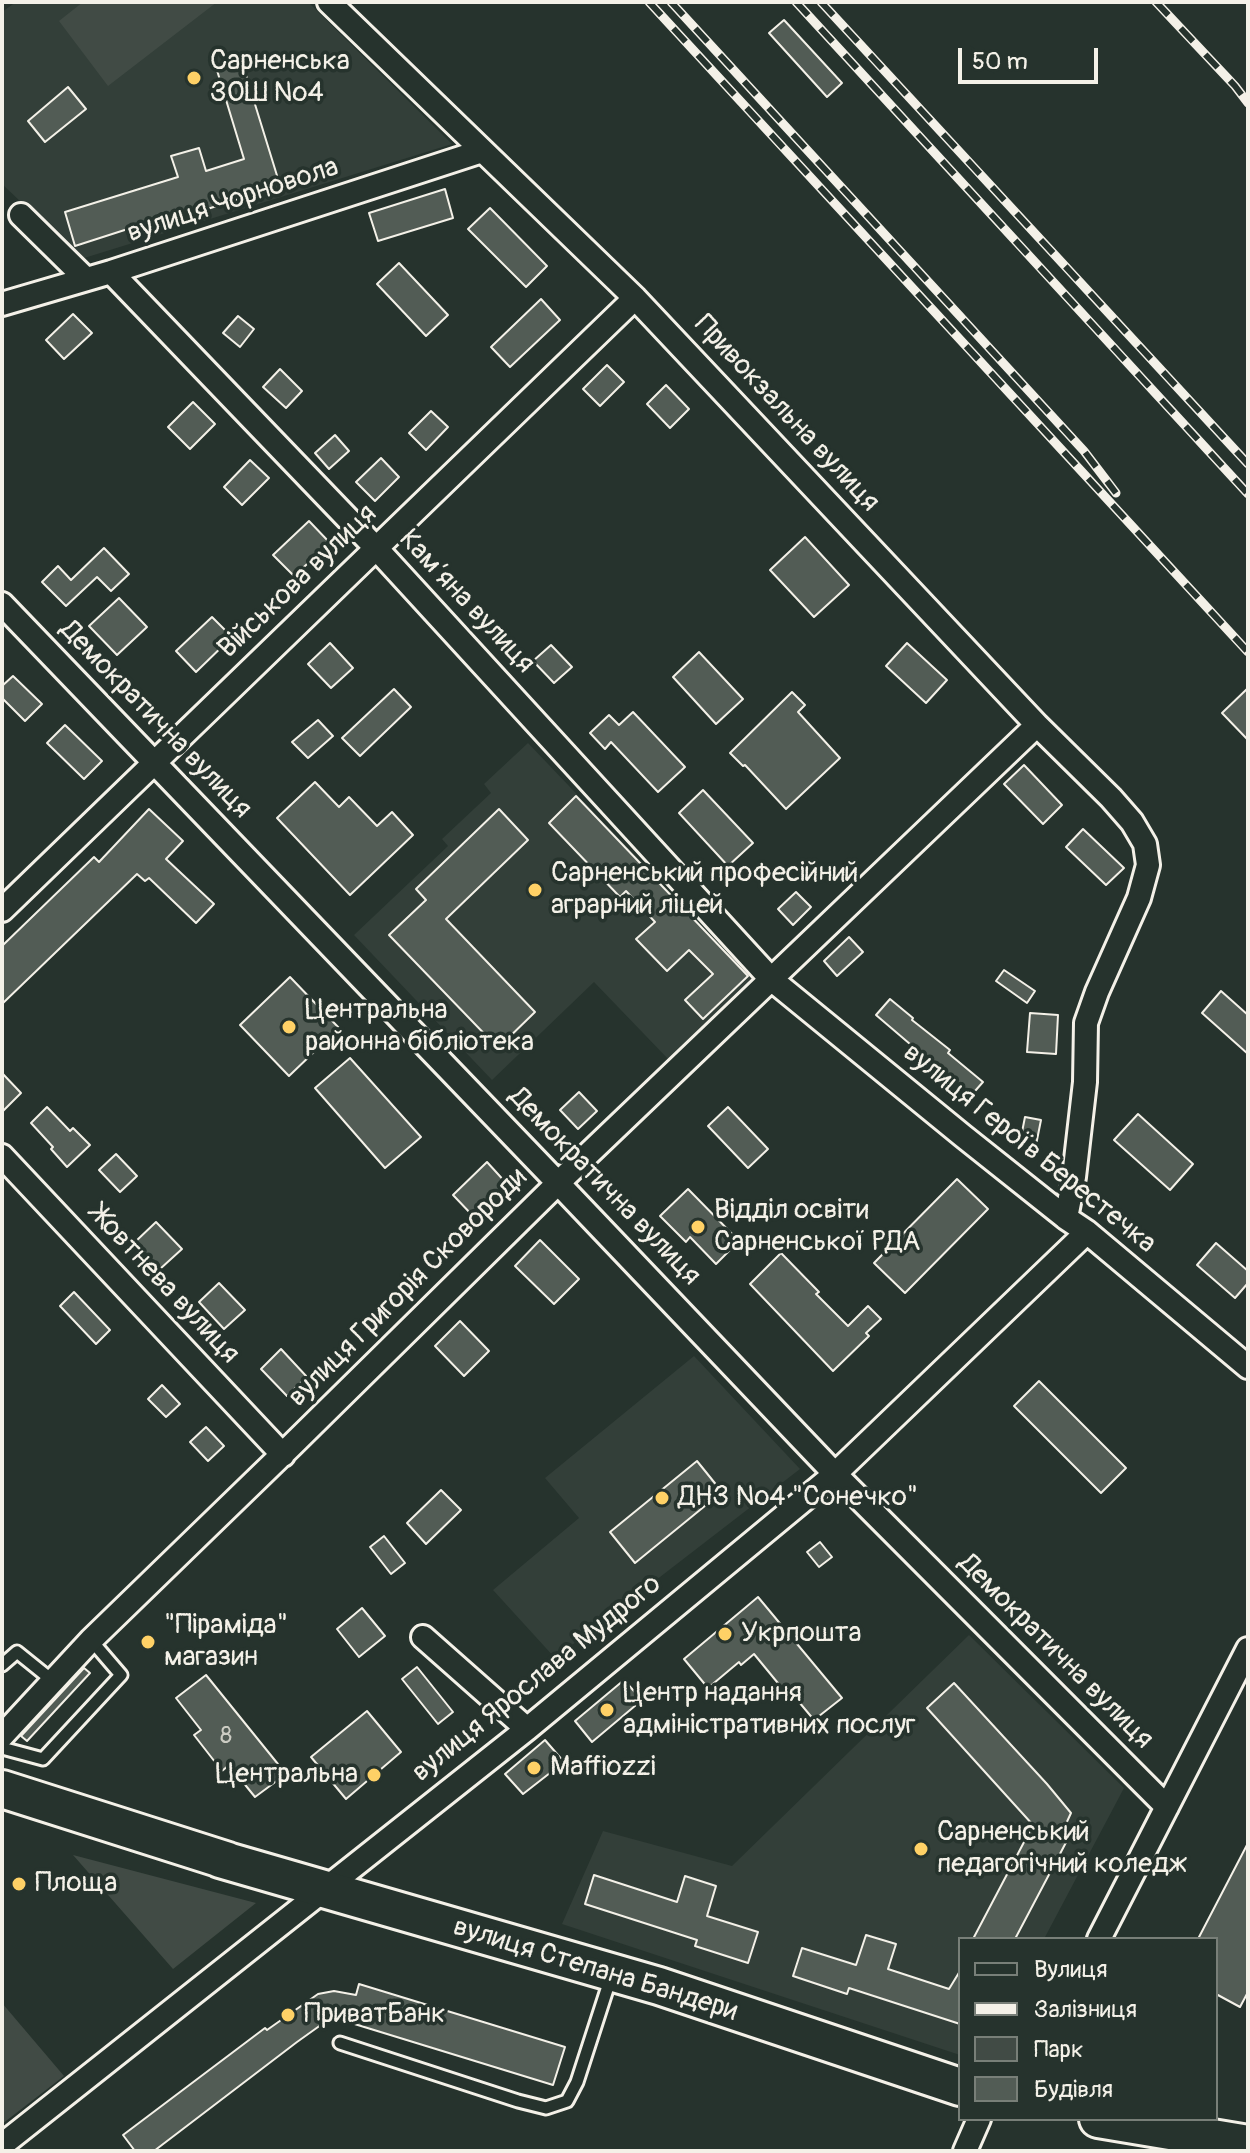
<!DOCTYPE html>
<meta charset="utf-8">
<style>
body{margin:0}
#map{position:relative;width:1250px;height:2153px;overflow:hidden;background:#26332d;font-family:Pangolin,sans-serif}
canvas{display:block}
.frame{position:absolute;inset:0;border:4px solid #f4f1e8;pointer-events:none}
.legend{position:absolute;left:958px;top:1937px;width:260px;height:184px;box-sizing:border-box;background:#26332d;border:2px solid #787f78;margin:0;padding:10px 14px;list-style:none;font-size:24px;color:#f4f1e8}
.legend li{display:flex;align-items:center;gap:16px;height:40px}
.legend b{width:40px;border:2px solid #787f78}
.scale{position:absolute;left:958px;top:48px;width:140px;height:36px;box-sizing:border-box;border:4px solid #f4f1e8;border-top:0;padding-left:10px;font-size:24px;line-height:28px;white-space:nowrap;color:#f4f1e8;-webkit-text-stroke:6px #26332d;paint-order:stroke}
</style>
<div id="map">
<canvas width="1250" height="2153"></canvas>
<div class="frame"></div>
<ul class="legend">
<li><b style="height:10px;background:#26332d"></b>Вулиця</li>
<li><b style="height:10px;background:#f4f1e8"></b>Залізниця</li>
<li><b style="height:22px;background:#414b45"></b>Парк</li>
<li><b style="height:22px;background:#525c55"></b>Будівля</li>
</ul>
<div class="scale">50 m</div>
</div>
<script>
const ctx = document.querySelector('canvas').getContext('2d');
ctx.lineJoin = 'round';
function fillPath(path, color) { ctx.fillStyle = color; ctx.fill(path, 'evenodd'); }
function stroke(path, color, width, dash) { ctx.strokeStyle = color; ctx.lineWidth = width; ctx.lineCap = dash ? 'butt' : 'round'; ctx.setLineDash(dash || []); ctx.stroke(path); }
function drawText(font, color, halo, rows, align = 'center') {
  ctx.font = font + ' Pangolin,sans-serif'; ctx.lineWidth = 7; ctx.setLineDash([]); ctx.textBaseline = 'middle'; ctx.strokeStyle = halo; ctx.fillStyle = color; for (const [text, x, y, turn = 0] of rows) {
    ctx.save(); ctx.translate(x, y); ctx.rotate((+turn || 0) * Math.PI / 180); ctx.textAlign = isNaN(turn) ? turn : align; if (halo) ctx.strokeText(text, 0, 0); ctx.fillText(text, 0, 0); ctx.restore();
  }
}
fillPath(new Path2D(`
 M16 2H308L452 144 81 259 2 184V12Z
 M528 743 754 980 670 1061 594 982 492 1080 354 935 448 846 442 839 491 793 484 784Z
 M694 1356 800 1469 555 1658 493 1590 579 1518 545 1478Z
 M969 1635 1124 1788 1044 1939H960V2055L562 1924 603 1831 732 1866Z`), '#333f39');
fillPath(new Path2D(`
 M83 2H217L108 86 59 21Z
 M73 1855 256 1903 173 1969Z
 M2 2003 64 2076 2 2124Z`), '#414b45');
const building = new Path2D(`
 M784 20 842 83 827 97 769 33Z
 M241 59 279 182 272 184 273 188 198 212 196 207 75 246 65 212 178 177 171 156 199 148 206 171 244 159 216 67Z
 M68 87 86 109 45 142 28 121Z
 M445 189 453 218 378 241 369 213Z
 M490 208 547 266 526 287 468 229Z
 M399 263 448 315 426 336 377 284Z
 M541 299 560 320 510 367 491 347Z
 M73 314 92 333 64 359 46 340Z
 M238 316 254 329 240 347 223 333Z
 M607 365 624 382 600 406 583 389Z
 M280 369 302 391 286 408 263 387Z
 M666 385 689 409 670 428 647 404Z
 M193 402 215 424 190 449 168 427Z
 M431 411 448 427 426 450 409 433Z
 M335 435 349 451 329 469 315 453Z
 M381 458 399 477 375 501 356 482Z
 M250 460 269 478 242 505 224 487Z
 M309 521 330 543 294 576 273 555Z
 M805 537 849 585 814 617 770 570Z
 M104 548 129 574 111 591 97 577 66 606 42 582 58 566 71 580Z
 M119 598 147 627 117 655 89 626Z
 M212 617 232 637 196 672 176 651Z
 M330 643 353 668 331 688 308 664Z
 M907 643 947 680 926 703 886 666Z
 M551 645 572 667 554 683 533 661Z
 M699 652 743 699 716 724 673 677Z
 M13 676 42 704 25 721 2 698V686Z
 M1248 688V740L1222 713Z
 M394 689 411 707 360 756 342 738Z
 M792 692 805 705 798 712 840 758 786 809 745 765 743 766 730 753Z
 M633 712 685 767 658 792 611 742 605 749 590 733 609 715 619 725Z
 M318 720 333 736 308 758 292 742Z
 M65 725 102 761 84 779 47 743Z
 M1024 765 1062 805 1043 824 1004 784Z
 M315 782 339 807 349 797 377 826 392 812 413 835 350 895 277 818Z
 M703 790 753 843 728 866 679 813Z
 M576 796 748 976 703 1019 685 1000 713 974 689 950 667 971 636 939 655 922 626 891 620 897 549 823Z
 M149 809 183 841 166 859 214 904 196 923 149 878 145 881 137 874 2 1004V946L94 857 99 862Z
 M499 809 528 840 446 919 535 1012 498 1048 389 935 426 900 416 889Z
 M1083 829 1124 868 1106 885 1066 847Z
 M796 892 811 907 793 925 778 909Z
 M849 937 863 952 837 976 824 961Z
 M1004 970 1035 991 1027 1003 996 981Z
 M290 977 339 1028 289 1076 240 1025Z
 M1221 991 1248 1015V1054L1202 1013Z
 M890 999 913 1018 912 1020 950 1050 948 1053 983 1082 968 1099 949 1082 951 1080 916 1052 917 1050 876 1015Z
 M1030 1013 1058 1015 1056 1054 1027 1052Z
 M350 1058 421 1137 385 1168 315 1088Z
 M2 1073 21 1093 2 1112Z
 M579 1092 597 1111 578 1129 560 1110Z
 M47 1107 70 1131 73 1128 90 1145 67 1167 51 1149 53 1147 31 1123Z
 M728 1107 768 1149 748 1168 708 1126Z
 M1138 1114 1193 1164 1170 1190 1114 1140Z
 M1025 1117 1041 1120 1036 1145 1020 1142Z
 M116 1154 137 1176 120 1192 99 1170Z
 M487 1162 507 1184 473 1216 453 1195Z
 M957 1179 988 1209 905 1293 874 1263Z
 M688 1189 739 1241 716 1264 690 1237 686 1242 660 1216Z
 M156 1222 182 1249 160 1269 135 1242Z
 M540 1240 579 1279 554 1304 515 1266Z
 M1216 1243 1248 1271V1283L1235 1298 1197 1265Z
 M781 1253 819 1292 816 1294 848 1326 868 1306 881 1319 866 1333 869 1336 833 1371 750 1284Z
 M219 1283 245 1310 224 1329 199 1302Z
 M74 1292 110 1330 96 1344 60 1306Z
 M460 1321 489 1351 464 1376 435 1346Z
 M281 1349 307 1377 287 1396 261 1369Z
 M1039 1381 1126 1468 1101 1493 1014 1406Z
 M162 1385 180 1404 166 1417 148 1399Z
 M206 1427 224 1446 208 1461 190 1442Z
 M697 1461 722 1492 635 1563 610 1532Z
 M441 1490 461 1510 426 1544 407 1523Z
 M384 1536 405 1563 391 1574 370 1547Z
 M820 1542 832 1557 819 1567 807 1552Z
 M758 1597 842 1698 814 1720 794 1696 791 1699 754 1654 741 1665 739 1662 708 1688 684 1659Z
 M362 1608 385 1636 359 1657 337 1629Z
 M417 1667 453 1712 438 1724 402 1679Z
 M84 1668 90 1673 27 1741 21 1736Z
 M206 1675 286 1774 255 1797 229 1765 222 1771 194 1735 201 1730 176 1698Z
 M624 1680 642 1700 592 1742 575 1721Z
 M954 1683 1047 1784 1071 1813 1065 1826 1071 1833 1015 1939H973L1033 1825 927 1708Z
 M367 1711 401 1752 346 1799 311 1757Z
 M545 1740 564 1762 523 1794 505 1774Z
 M1248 1843V1992L1240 2007 1216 1994V1939H1198Z
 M594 1875 677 1902 685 1876 716 1886 707 1916 758 1932 748 1963 695 1946 697 1940 585 1904Z
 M866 1935 896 1944 888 1969 949 1989 960 1971V2024L849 1988 847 1994 793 1976 802 1948 856 1965Z
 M359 1984 565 2047 553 2085 348 2022 332 2020 325 2022 297 2042 154 2151H135L123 2135 265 2028 267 2030 318 1994 334 1991 356 1995Z`);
fillPath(building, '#525c55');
stroke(building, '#f4f1e8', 2);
const lane = new Path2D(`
 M2 1665 17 1652 53 1681
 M2 1748 43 1759 121 1675 91 1640
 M340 2043 518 2101 546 2108 567 2101 577 2082 611 1977`);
const street = new Path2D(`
 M329 2 635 298 1037 725 1111 798 1132 822 1145 844 1148 865 1139 898 1097 992 1086 1023 1085 1082 1074 1177 1066 1218
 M21 215 86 279
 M111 272 376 548 771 979 963 1136 1066 1218 1087 1232 1248 1367
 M2 304 111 272 482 151
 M2 604 558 1183 835 1474 1167 1807
 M2 910 635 298
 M2 1156 283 1455
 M423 1637 527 1729
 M2 1736 91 1640 291 1446 558 1183 1037 725
 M1099 1939 1248 1649
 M2 2145 527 1729 835 1474 1087 1232
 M965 2151 979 2119`);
const primary = new Path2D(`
 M2 1789 228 1861
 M220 1859 659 1986 960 2087
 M1098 2119 1248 2144`);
stroke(lane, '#f4f1e8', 17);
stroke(street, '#f4f1e8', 28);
stroke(primary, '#f4f1e8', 42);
stroke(lane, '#26332d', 11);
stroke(street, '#26332d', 22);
stroke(primary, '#26332d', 36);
const rail = new Path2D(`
 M649 2 1248 652
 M671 2 1084 451 1116 493
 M796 2 1248 494
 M821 2 1248 464
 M1156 2 1235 86 1248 103`);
stroke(rail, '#f4f1e8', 9);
stroke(rail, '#26332d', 6, [18]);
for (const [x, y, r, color] of [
 [194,78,8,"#ffd166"],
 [535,890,8,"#ffd166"],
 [289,1027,8,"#ffd166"],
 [698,1227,8,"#ffd166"],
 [662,1498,8,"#ffd166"],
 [725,1634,8,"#ffd166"],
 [148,1642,8,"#ffd166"],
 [607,1710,8,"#ffd166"],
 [534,1768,8,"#ffd166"],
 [374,1775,8,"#ffd166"],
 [921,1849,8,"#ffd166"],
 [19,1884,8,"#ffd166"],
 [288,2015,8,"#ffd166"]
]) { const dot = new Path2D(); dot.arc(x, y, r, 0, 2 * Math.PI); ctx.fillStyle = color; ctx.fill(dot); stroke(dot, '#26332d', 3); }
drawText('24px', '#ccccc3', null, [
 ["8",226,1737]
]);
drawText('28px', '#f4f1e8', '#26332d', [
 ["Сарненська",210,62],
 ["ЗОШ №4",210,94],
 ["Сарненський професійний",551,874],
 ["аграрний ліцей",551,906],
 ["Центральна",305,1011],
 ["районна бібліотека",305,1043],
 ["Відділ освіти",714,1211],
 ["Сарненської РДА",714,1243],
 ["ДНЗ №4 \"Сонечко\"",678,1498],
 ["\"Піраміда\"",164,1626],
 ["магазин",164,1658],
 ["Укрпошта",741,1634],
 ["Центр надання",623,1694],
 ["адміністративних послуг",623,1726],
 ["Maffiozzi",550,1768],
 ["Центральна",358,1775,"right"],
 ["Сарненський",937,1833],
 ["педагогічний коледж",937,1865],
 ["Площа",35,1884],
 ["ПриватБанк",304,2015]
], 'left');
drawText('28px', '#f4f1e8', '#26332d', [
 ["вулиця Чорновола",233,201,-18],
 ["Привокзальна вулиця",786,414,47],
 ["Військова вулиця",298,582,-44],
 ["Камʼяна вулиця",466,602,47],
 ["Демократична вулиця",155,720,46],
 ["вулиця Героїв Берестечка",1029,1149,39],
 ["Демократична вулиця",604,1187,46],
 ["Жовтнева вулиця",164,1285,47],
 ["вулиця Григорія Сковороди",408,1288,-45],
 ["Демократична вулиця",1055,1652,45],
 ["вулиця Ярослава Мудрого",537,1679,-39],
 ["вулиця Степана Бандери",595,1970,17]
]);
</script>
